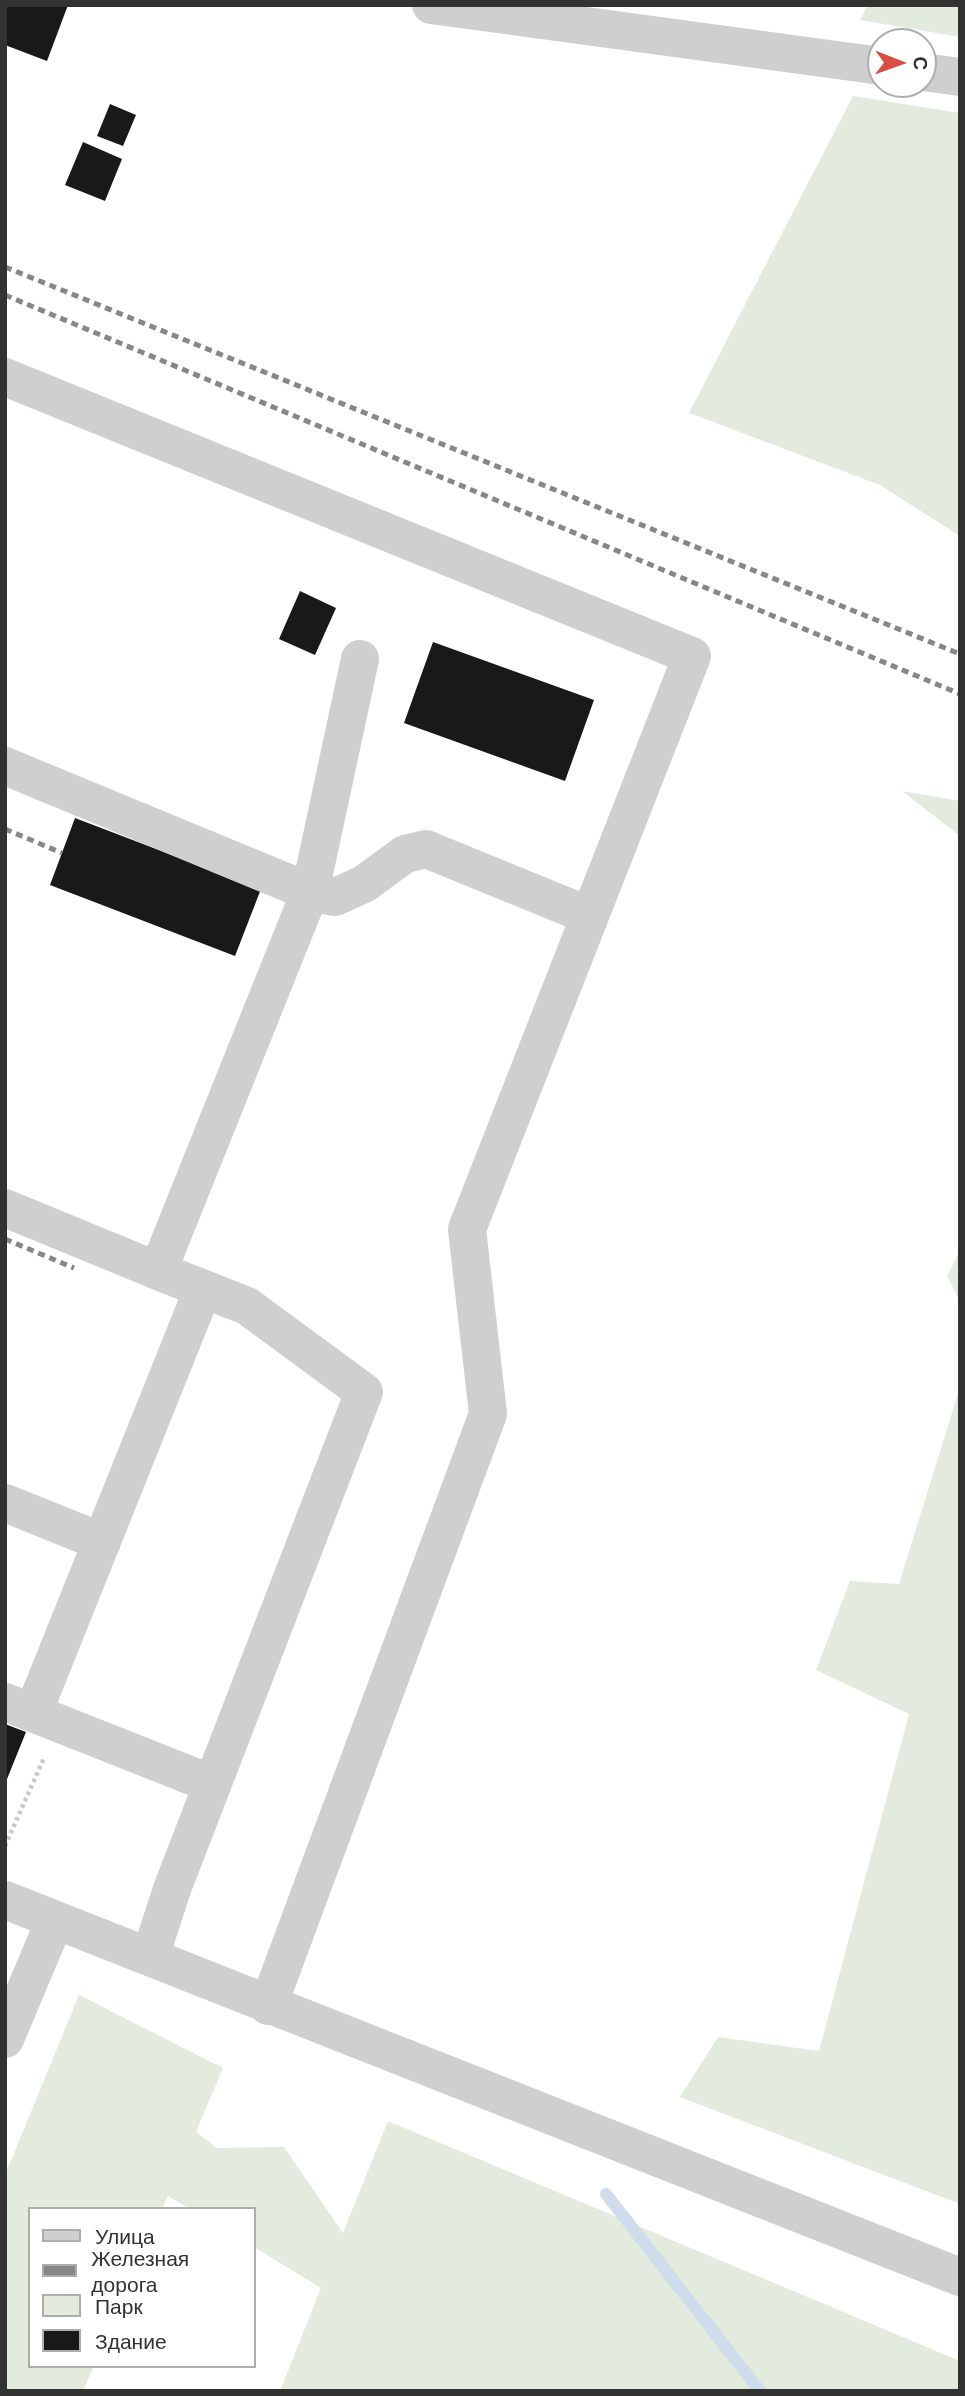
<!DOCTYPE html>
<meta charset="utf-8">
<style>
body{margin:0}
#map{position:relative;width:965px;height:2396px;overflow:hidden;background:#fff;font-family:Barlow,sans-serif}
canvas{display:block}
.frame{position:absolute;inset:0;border:7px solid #323232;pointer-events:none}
.legend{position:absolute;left:28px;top:2207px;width:228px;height:161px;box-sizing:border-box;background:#fff;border:2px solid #adadad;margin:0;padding:9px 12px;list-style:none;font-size:21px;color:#323232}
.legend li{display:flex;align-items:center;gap:14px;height:35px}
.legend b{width:35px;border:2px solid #adadad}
.north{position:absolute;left:867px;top:28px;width:70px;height:70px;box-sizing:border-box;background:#fff;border:2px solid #adadad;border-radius:50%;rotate:91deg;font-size:19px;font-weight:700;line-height:28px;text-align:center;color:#323232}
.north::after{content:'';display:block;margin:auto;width:24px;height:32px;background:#d94f43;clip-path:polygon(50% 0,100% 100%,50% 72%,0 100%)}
</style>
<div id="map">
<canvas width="965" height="2396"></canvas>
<div class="frame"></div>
<ul class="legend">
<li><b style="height:9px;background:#cfcfcf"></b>Улица</li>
<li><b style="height:9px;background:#878787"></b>Железная дорога</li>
<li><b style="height:19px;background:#e3eade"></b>Парк</li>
<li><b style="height:19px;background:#191919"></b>Здание</li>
</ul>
<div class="north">С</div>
</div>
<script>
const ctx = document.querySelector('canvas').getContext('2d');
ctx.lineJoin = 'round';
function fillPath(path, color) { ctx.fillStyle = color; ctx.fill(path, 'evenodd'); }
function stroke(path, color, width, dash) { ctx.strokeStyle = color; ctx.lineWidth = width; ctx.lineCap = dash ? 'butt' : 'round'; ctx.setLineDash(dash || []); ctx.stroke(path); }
fillPath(new Path2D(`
 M868 5H960V37L860 20Z
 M853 96 960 113V536L880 485 689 413Z
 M902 791 960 801V836Z
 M960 1251V1301L947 1276Z
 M960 1387V2204L680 2097 718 2037 819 2051 909 1714 816 1670 850 1581 899 1584Z
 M79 1995 223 2068 196 2132 217 2148 284 2147 343 2233 388 2121 960 2361V2391H280L321 2288 254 2247V2209H190L168 2196 162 2209H30V2366H94L83 2391H5V2175Z`), '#e3eade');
stroke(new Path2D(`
 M606 2194 760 2391`), '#cfdceb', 12);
fillPath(new Path2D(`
 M5 5H68L47 61 5 45Z
 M110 104 136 115 123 146 97 136Z
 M83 142 122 159 105 201 65 185Z
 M300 591 336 608 315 655 279 639Z
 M433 642 594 700 565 781 404 723Z
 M75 818 261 889 235 956 50 885Z
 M5 1724 26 1732 5 1784Z`), '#191919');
stroke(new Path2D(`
 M5 1846 44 1758`), '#c9c9c9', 4.5, [3.5, 3.5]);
stroke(new Path2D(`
 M431 5 881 66
 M923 72 960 77
 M5 377 692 656 467 1229 488 1414 268 2006
 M5 766 310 892 335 897 364 884 405 854 426 849 590 916
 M5 1208 158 1271
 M5 1503 102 1542
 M5 1702 212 1784
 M33 1713 203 1289
 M5 1900 960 2277
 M150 1957 172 1889 364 1392 247 1306 158 1271 310 892 360 659
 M5 2039 55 1920`), '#cfcfcf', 38);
stroke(new Path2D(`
 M5 267 960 654
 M5 295 960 694
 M5 829 62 853
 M5 1239 74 1268`), '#878787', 5, [7, 5]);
</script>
